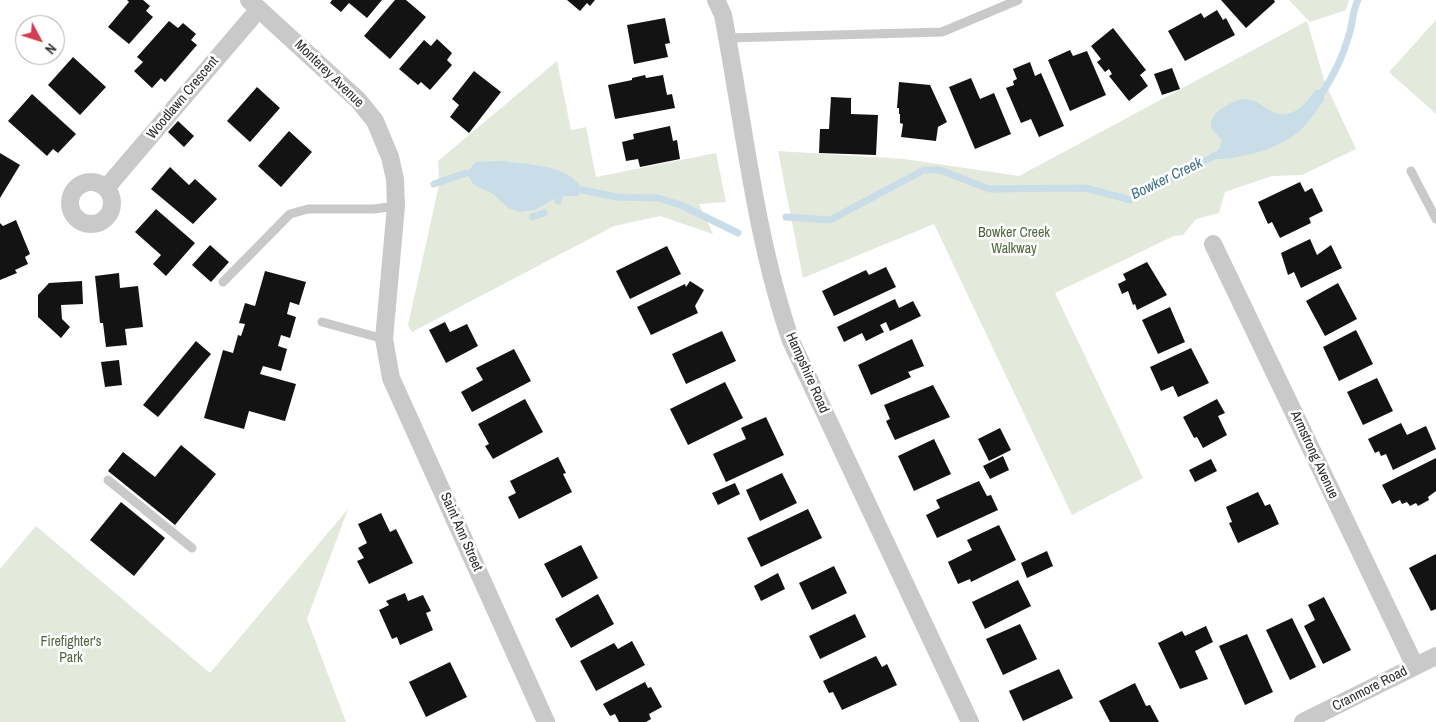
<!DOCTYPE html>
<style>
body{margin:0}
#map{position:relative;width:1436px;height:722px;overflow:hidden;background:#fff;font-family:"Archivo Narrow",sans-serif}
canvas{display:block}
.north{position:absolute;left:15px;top:15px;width:50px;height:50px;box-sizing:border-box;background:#fff;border:1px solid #ababab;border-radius:50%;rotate:130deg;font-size:14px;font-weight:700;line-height:20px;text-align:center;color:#2c2c2c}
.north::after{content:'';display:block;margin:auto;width:18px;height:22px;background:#d63c51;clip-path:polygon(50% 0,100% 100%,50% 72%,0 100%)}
</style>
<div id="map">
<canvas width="1436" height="722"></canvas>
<div class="north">N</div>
</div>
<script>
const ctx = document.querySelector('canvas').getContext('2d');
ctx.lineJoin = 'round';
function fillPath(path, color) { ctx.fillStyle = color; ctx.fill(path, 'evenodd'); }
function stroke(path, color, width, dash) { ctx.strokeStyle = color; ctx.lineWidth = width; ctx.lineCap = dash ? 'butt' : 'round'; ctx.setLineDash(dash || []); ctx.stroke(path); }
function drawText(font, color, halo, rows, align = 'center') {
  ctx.font = font + ' "Archivo Narrow",sans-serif'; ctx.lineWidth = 5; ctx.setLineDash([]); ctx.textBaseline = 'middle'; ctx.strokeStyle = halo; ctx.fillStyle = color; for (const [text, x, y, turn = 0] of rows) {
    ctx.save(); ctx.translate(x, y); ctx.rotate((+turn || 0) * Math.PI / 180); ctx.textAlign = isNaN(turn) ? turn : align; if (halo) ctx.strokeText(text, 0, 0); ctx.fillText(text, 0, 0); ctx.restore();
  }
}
fillPath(new Path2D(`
 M1289 0H1349L1346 10 1310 22Z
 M1436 20V114L1389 72Z
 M1307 21 1325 83 1356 149 1302 175 1272 176 1225 192 1219 213 1196 219 1183 235 1174 236 1055 293 1143 478 1072 515 934 224 803 278 778 151 904 159 1019 176Z
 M557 61 571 130 586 127 596 177 716 153 726 202 699 204 713 234 660 216 614 226 412 332 408 325 439 185 438 161Z
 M348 509 307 619 346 722H0V569L36 526 210 673Z`), '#e3e9db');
fillPath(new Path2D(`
 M1316 90H1324V100C1316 111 1308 124 1297 133 1274 151 1237 160 1209 159L1219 149 1222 141C1220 137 1215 133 1212 129 1205 115 1233 99 1245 99 1260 99 1271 117 1287 114 1300 112 1308 99 1316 90Z
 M503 161C527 165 571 164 582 190L578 196H559L535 210 520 212 508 208 493 194 474 185 466 173 476 162Z`), '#c8dde8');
stroke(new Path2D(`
 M1320 96C1333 77 1343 57 1349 35 1353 23 1352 12 1358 0
 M434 184 466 173
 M582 190 617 197 658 198 681 205 738 233
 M558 201 559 196
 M532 217 544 213
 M786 217 830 220 924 170H940L989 189 1085 188 1131 200 1216 155`), '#c8dde8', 7);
fillPath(new Path2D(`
 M127 0H143L150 6 146 11 153 17 129 44 108 27 129 2Z
 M332 0H382L367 18 349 3 341 12 330 3Z
 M395 0H406L426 17 390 59 364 36Z
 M567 0H595L590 6 587 3 580 11Z
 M1221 0H1274L1275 2 1246 28Z
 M1217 10 1223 20 1226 18 1235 35 1185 61 1168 31 1201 13 1204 18Z
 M665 18 670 43 665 44 668 57 634 64 627 25Z
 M169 21 178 28 183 23 196 34 191 40 197 45 165 82 161 78 152 88 134 71 143 62 137 57Z
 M1113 28 1146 70 1140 75 1148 86 1129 101 1109 76 1112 74 1109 69 1105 72 1097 62 1101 59 1091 46Z
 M437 39 452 53 447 60 452 65 430 90 421 82 418 85 399 69 424 40 431 46Z
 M1070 50 1073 56 1087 51 1106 95 1070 111 1048 60Z
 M73 57 106 87 80 115 48 85Z
 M1030 62 1035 76 1041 73 1064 126 1039 137 1031 119 1021 123 1006 88 1014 85 1013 81 1017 79 1013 69Z
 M1172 68 1180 89 1162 95 1154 74Z
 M474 71 501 92 469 133 450 117 459 105 452 99Z
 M645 75 646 78 663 75 667 95 672 94 675 108 615 119 608 85 632 80V78Z
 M971 78 980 99 994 93 1011 134 975 149 949 87Z
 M899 82 930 85 947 122 938 127 936 141 901 137 903 124 900 123V114H899V108H897Z
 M257 87 280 108 250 142 227 121Z
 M32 94 76 134 58 153 53 149 47 156 8 121Z
 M831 97 851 98V114L878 115 876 155 819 153 820 129H829Z
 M178 121 194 136 184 147 168 132Z
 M670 126 673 141 677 140 680 159 640 167 638 159 626 161 622 142 634 139 633 134Z
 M289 131 312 152 281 187 258 166Z
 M0 153 20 165 0 198Z
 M170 167 189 185 195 179 217 199 193 224 151 189Z
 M1300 182 1305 192 1312 188 1323 211 1309 218 1311 223 1280 238 1272 222 1268 224 1258 202Z
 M156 209 195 243 166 276 153 264 161 255 135 232Z
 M16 220 30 254 25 257 28 264 15 270 17 273 0 280V223L3 226Z
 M1310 239 1317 255 1331 245 1342 268 1301 288 1294 272 1288 275 1281 253Z
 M210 245 229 262 211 282 192 265Z
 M667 246 681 274 630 299 616 271Z
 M1147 262 1167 295 1137 310 1135 304 1133 305 1128 291 1122 294 1118 284 1126 280 1123 274Z
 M886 267 896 287 834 316 822 291 866 270 869 275Z
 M265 271 306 282 299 305 290 302 287 314 296 317 290 338 281 335 278 346 287 349 281 371 263 366 260 374 296 384 285 421 249 411 244 429 204 418 223 350 233 353 238 335 241 336 245 324 239 323 245 303 255 306Z
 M119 273 120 288 138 286 143 327 125 329 127 345 106 347 103 323H100L95 276Z
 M82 281 83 304 61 305 62 319 70 327 61 338 38 317V295L49 283Z
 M690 281 704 290 695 306 698 313 651 335 637 307 685 284 686 287Z
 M1338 283 1357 319 1325 336 1306 301Z
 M895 299 899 308 913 301 921 316 890 331 886 322 880 325 884 332 866 341 862 333 844 342 837 327Z
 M1170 307 1185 342 1158 354 1142 320Z
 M445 322 450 332 467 324 478 346 446 363 429 330Z
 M1356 330 1373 364 1339 381 1323 347Z
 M722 331 736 361 686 384 672 354Z
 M912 339 924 366 908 372 911 377 871 395 858 365Z
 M196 341 211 354 158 417 143 405Z
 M1191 348 1209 383 1178 397 1173 386 1161 391 1150 367Z
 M514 349 531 381 472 412 461 392 483 380 476 368Z
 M119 360 122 385 105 387 101 362Z
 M1377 378 1393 411 1363 425 1347 392Z
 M725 382 743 418 688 445 670 409Z
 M933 385 950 417 895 440 886 421 890 419 884 405Z
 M525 399 543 432 493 459 485 446 489 444 478 424Z
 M1217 399 1225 413 1218 416 1227 435 1203 448 1197 437 1194 438 1183 417Z
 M766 417 784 455 726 482 713 454 746 439 741 428Z
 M1401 423 1407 435 1426 426 1436 449 1393 470 1386 454 1381 456 1379 451 1375 453 1368 439Z
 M1000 428 1011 450 989 461 978 439Z
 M934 439 951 474 914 491 898 456Z
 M181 445 216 474 175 525 108 471 123 452 155 477Z
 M1003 456 1009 470 990 479 983 466Z
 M558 457 566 473 563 474 572 492 519 519 508 497 516 493 510 481Z
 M1436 458V491L1428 497 1429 500 1418 506 1416 503 1410 506 1407 502 1402 504 1400 500 1392 504 1382 485Z
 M1211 459 1217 471 1195 482 1189 470Z
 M782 473 797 503 760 521 746 490Z
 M979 481 987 496 991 495 998 510 937 538 926 515 940 508 936 500Z
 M735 483 740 494 718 505 712 493Z
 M1258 492 1265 506 1270 504 1279 524 1238 543 1229 523 1232 522 1226 507Z
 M121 502 165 538 134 576 90 540Z
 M808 509 822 538 761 567 747 538Z
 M381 513 390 532 396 529 413 563 369 584 357 561 364 558 358 548 367 543 358 524Z
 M999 525 1016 560 971 582 970 579 958 584 948 562 972 550 967 540Z
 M581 545 598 578 562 598 544 564Z
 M1047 551 1053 566 1027 578 1021 563Z
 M1436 554V609L1431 611 1409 568Z
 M834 566 847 593 812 610 799 583Z
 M778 573 785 589 761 601 754 586Z
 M1018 580 1031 606 985 629 972 602Z
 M405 593 408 601 423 595 431 611 426 613 433 630 400 645 397 637 392 639 379 610 389 605 386 601Z
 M598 594 614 624 571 648 555 619Z
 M1324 597 1351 650 1323 664 1304 626 1315 620 1308 605Z
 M855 614 866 637 820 659 809 636Z
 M1292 618 1316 667 1290 680 1266 630Z
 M1020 624 1037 659 1003 675 986 639Z
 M1206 626 1213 642 1195 651 1208 679 1180 689 1158 643 1182 631 1185 636Z
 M1247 634 1273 692 1245 705 1219 646Z
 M632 641 645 665 596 691 580 661 614 643 618 649Z
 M876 656 882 667 887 664 897 685 842 710 833 692 829 693 823 681Z
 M450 662 467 697 426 717 409 682Z
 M1059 669 1073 698 1023 721 1009 691Z
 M645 682 648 688 651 687 662 707 649 714 651 719 646 722H619L615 714 610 716 603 704Z
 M1135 683 1146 706 1150 705 1159 722H1110L1099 701Z`), '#131313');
stroke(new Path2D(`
 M728 38 942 32 1018 0
 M1411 171 1436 219
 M223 282 290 214 308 209H374L396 206
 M322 322 384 339
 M108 480 192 548`), '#c9c9c9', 9);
stroke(new Path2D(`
 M249 0 358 100 375 121 390 157 395 179 396 206 384 339 391 378 546 722
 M716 0 723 15C744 124 755 237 791 341L970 722
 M70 203a21 21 0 1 1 42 0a21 21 0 1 1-42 0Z
 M107 187 259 9
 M1213 244 1415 666
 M1303 722 1436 656`), '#c9c9c9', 18);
drawText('14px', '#2c2c2c', '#fff', [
 ["Monterey Avenue",329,74,44],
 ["Woodlawn Crescent",183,98,-50],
 ["Hampshire Road",807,373,66],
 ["Armstrong Avenue",1314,455,65],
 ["Saint Ann Street",461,532,66],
 ["Cranmore Road",1370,689,-27]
]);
drawText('14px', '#52643e', '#fff', [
 ["Bowker Creek",1014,233],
 ["Walkway",1014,249],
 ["Firefighter's",71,642],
 ["Park",71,658]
]);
drawText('italic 15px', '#427187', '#fff', [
 ["Bowker Creek",1167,179,-26]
]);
</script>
